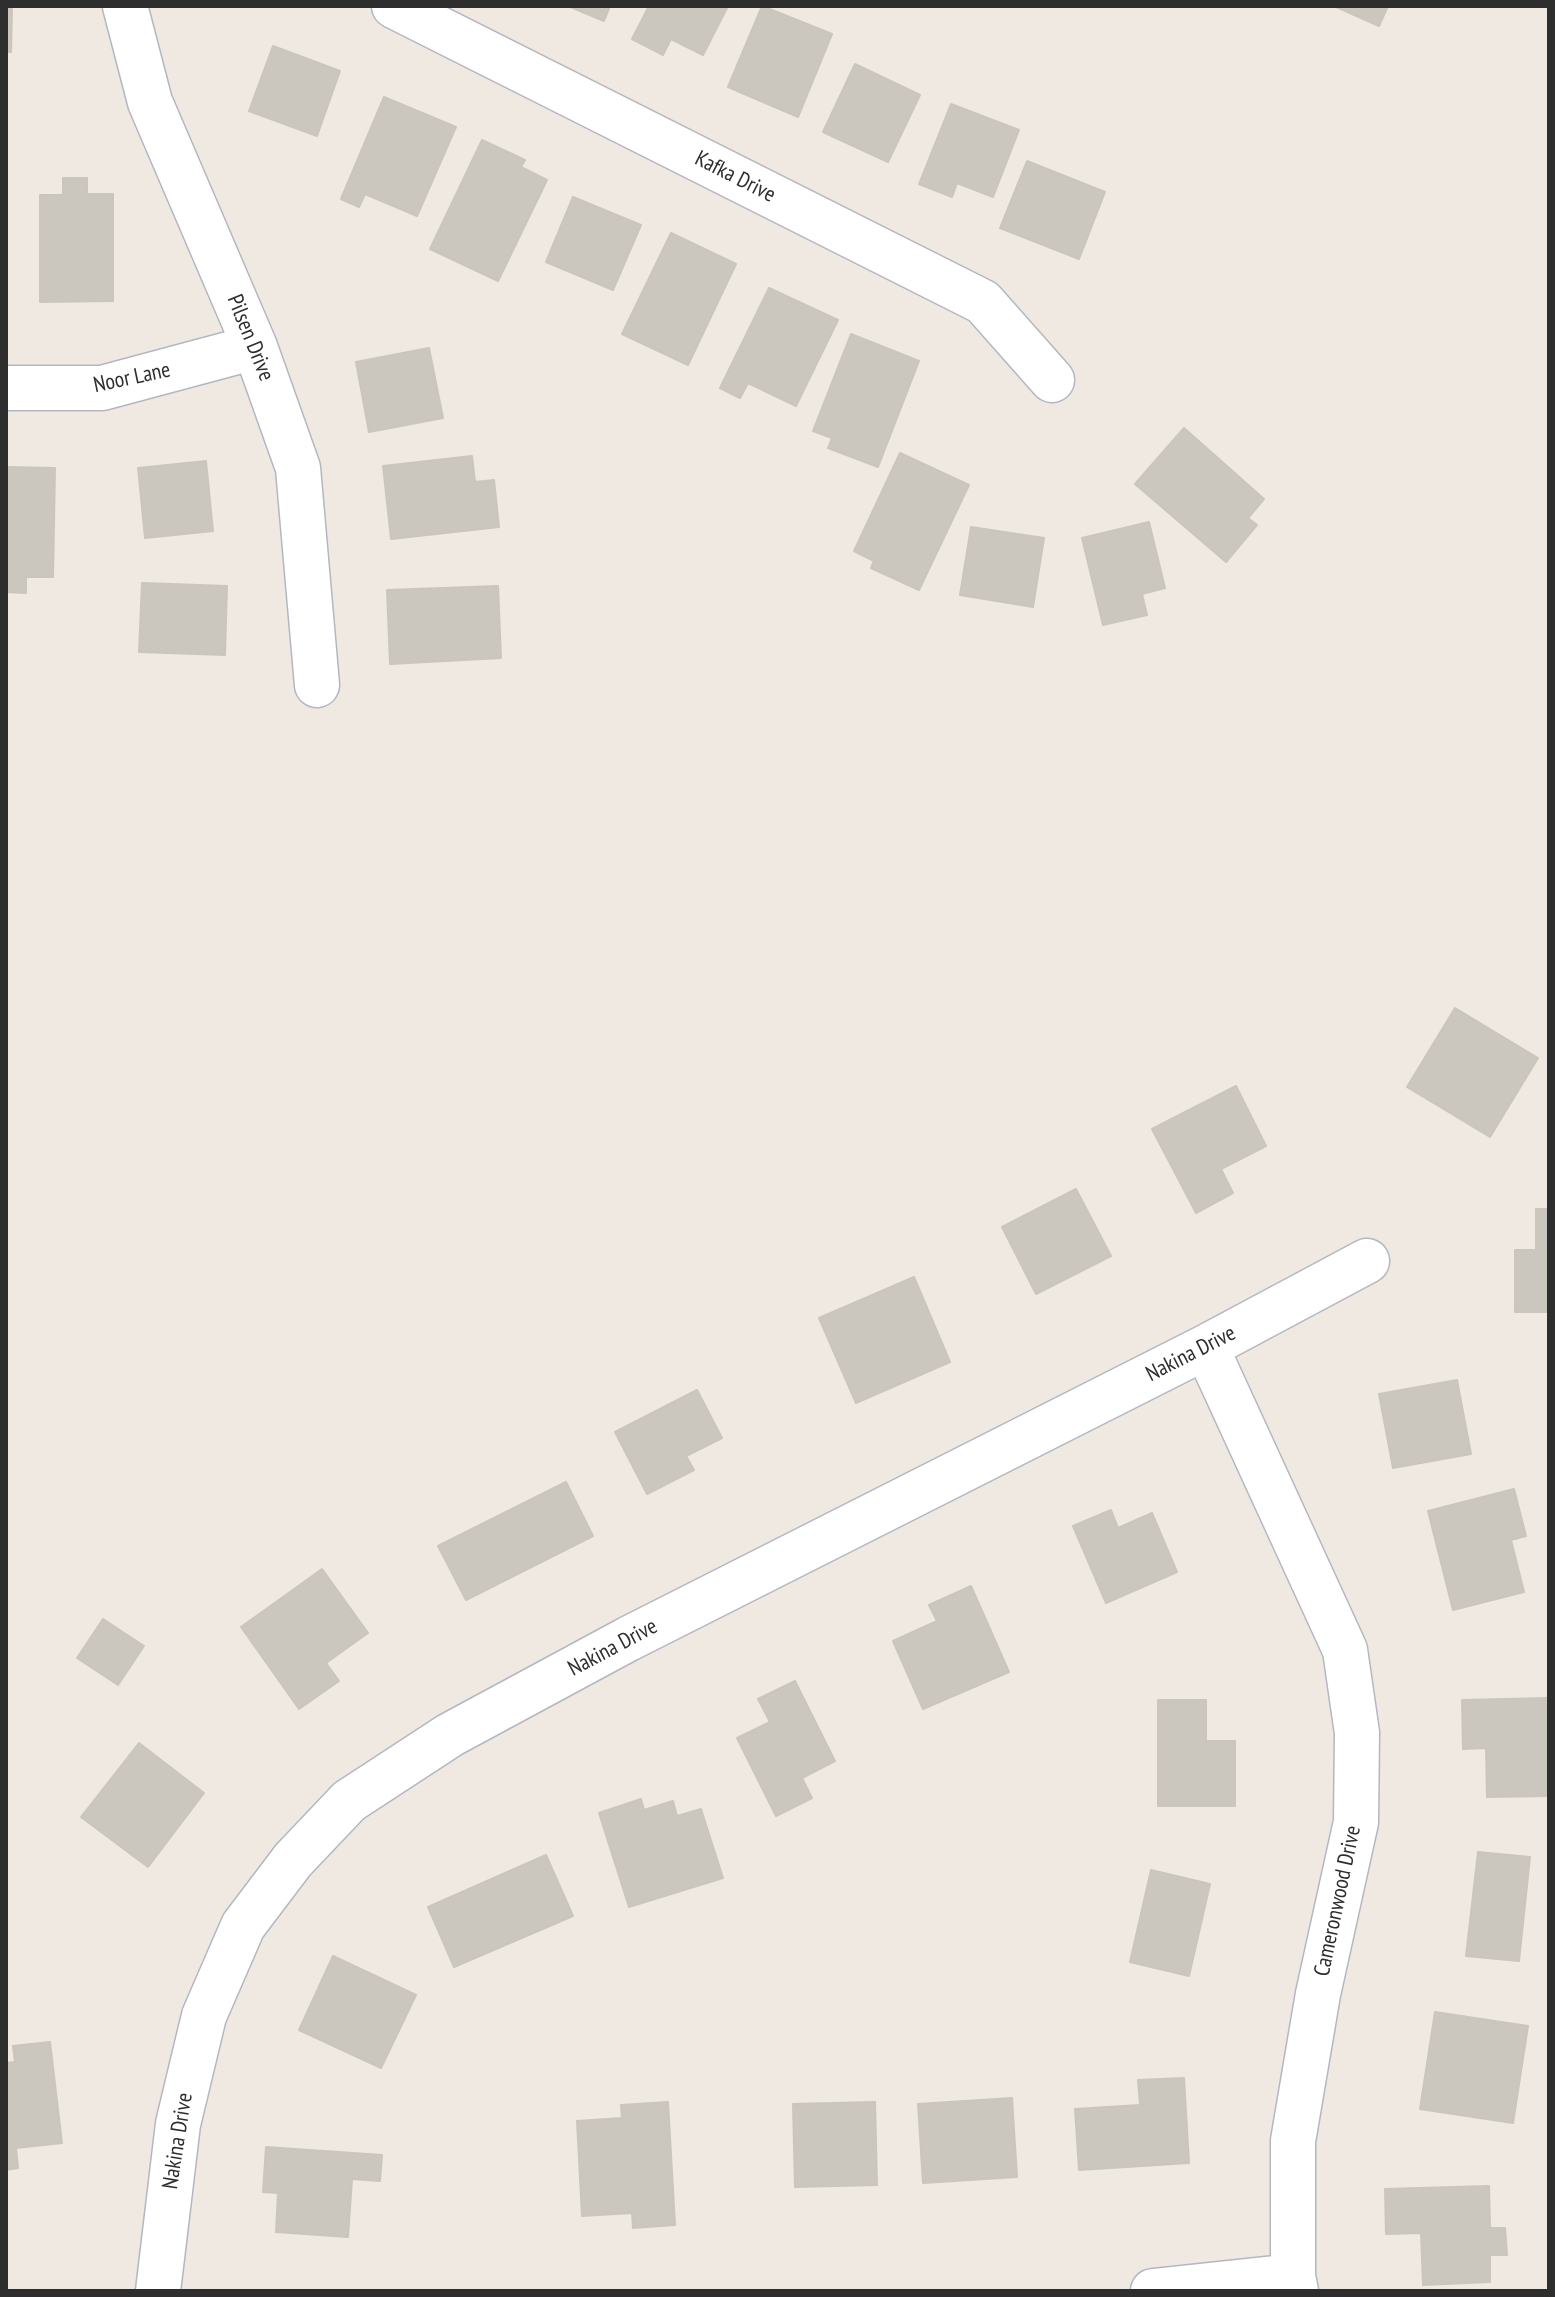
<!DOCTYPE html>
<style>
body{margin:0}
#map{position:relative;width:1555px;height:2297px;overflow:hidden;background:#efe9e1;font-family:"PT Sans Narrow",sans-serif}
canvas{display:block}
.frame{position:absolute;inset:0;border:8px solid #2e2e2e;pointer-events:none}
</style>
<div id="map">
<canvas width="1555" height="2297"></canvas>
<div class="frame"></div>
</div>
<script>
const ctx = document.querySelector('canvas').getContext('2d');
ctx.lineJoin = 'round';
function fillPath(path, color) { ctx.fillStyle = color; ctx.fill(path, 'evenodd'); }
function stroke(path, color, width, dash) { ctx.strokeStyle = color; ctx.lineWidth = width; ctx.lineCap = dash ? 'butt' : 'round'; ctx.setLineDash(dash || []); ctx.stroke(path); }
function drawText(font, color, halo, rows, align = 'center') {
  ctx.font = font + ' "PT Sans Narrow",sans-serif'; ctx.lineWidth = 8; ctx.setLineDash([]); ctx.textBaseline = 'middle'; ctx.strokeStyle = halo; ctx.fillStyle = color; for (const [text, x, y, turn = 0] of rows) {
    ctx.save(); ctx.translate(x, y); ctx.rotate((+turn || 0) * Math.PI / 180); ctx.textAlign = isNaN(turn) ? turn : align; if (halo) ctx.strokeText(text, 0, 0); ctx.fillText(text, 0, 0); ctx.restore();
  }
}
const building = new Path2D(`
 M6 6H12L11 52H6Z
 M568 6H610L604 21Z
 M649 6H728L703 55 671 39 663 55 632 39Z
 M762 6 832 34 798 117 728 87Z
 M1334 6H1388L1379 26Z
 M273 46 340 71 317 136 249 111Z
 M855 64 920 95 888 162 823 132Z
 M384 97 456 127 417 216 365 194 359 207 341 199Z
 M951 104 1019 130 993 197 957 183 952 197 919 184Z
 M482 140 525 160 521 167 547 180 498 281 430 249Z
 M1027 161 1105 192 1079 259 1000 228Z
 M63 178H87V194H113V301L40 302V195H63Z
 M573 197 641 225 613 290 546 262Z
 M671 233 736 264 688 365 622 334Z
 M769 288 838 320 796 406 748 383 740 398 720 388Z
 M851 334 919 361 878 467 828 448 832 438 813 431Z
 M429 348 443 418 369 432 356 362Z
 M1184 428 1264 499 1248 518 1257 525 1226 562 1135 484Z
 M900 453 969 485 919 590 871 568 874 561 854 551Z
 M472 456 475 482 494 480 499 527 391 539 383 466Z
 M206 461 213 531 145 538 138 468Z
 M6 467 55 468 53 577H26V593L6 592Z
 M1149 522 1165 588 1142 594 1147 615 1103 625 1082 538Z
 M971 527 1044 538 1033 607 960 595Z
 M142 583 227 586 225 655 139 652Z
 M498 586 501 658 390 664 387 590Z
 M1455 1008 1538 1058 1490 1137 1407 1087Z
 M1236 1086 1266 1146 1221 1169 1233 1193 1196 1213 1152 1129Z
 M1076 1189 1111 1256 1036 1294 1002 1227Z
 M1536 1209H1549V1312H1515V1250H1536Z
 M914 1277 950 1362 856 1403 819 1318Z
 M1457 1380 1471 1454 1393 1468 1379 1394Z
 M697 1390 722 1438 686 1456 694 1470 647 1494 615 1432Z
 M566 1482 593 1536 466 1600 438 1546Z
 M1514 1489 1526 1536 1511 1540 1524 1592 1453 1610 1428 1511Z
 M1111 1510 1118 1528 1152 1513 1177 1572 1106 1603 1073 1526Z
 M322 1569 368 1633 326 1663 339 1681 299 1709 241 1627Z
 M971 1586 1009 1672 923 1709 893 1641 937 1621 929 1605Z
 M103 1619 144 1646 118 1685 77 1658Z
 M795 1681 835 1761 802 1778 812 1798 776 1816 737 1738 770 1722 758 1699Z
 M1549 1698V1796L1487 1797 1486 1748 1463 1749 1462 1700Z
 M1158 1700H1206V1741H1235V1806H1158Z
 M139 1743 204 1793 148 1867 81 1817Z
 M641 1799 644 1810 673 1801 677 1816 701 1809 723 1878 629 1907 599 1813Z
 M1478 1852 1530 1857 1519 1961 1466 1956Z
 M546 1855 573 1916 454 1967 428 1907Z
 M1151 1870 1210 1884 1189 1976 1130 1962Z
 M333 1956 416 1995 381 2068 299 2030Z
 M1435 2012 1528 2026 1513 2123 1420 2109Z
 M50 2042 62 2143 16 2148 18 2168 6 2170V2063L15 2062 13 2046Z
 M1184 2078 1189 2163 1079 2170 1075 2109 1140 2105 1138 2080Z
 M1012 2098 1017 2177 923 2183 918 2104Z
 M668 2102 675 2225 633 2228 632 2213 582 2216 577 2121 622 2118 621 2105Z
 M875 2102 877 2185 795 2187 793 2104Z
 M266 2147 382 2155 380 2181 352 2179 348 2237 276 2232 278 2193 263 2192Z
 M1489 2186 1490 2228H1505L1507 2255H1490V2282L1423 2285 1421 2233 1386 2234 1385 2189Z`);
fillPath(building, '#cbc7bf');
stroke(building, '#cbc5ba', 2);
const minor = new Path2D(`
 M125 6 150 102 255 347 298 468 317 685
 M394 6 983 302 1052 380
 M6 388H102L255 347
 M1206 1347 1345 1650 1357 1733 1356 1822 1318 1994 1293 2141V2276L1296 2291
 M158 2291 178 2124 204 2016 243 1926 293 1860 349 1801 450 1735 628 1639 1206 1347 1367 1261
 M1153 2291 1293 2276`);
stroke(minor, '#b4b7c1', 47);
stroke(minor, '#fff', 44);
drawText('22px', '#2e2e2e', '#fff', [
 ["Kafka Drive",735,177,27],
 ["Pilsen Drive",250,338,68],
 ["Noor Lane",132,378,-12],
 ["Nakina Drive",1191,1354,-27],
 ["Nakina Drive",613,1648,-28],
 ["Cameronwood Drive",1338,1901,-78],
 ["Nakina Drive",178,2141,-81]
]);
</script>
